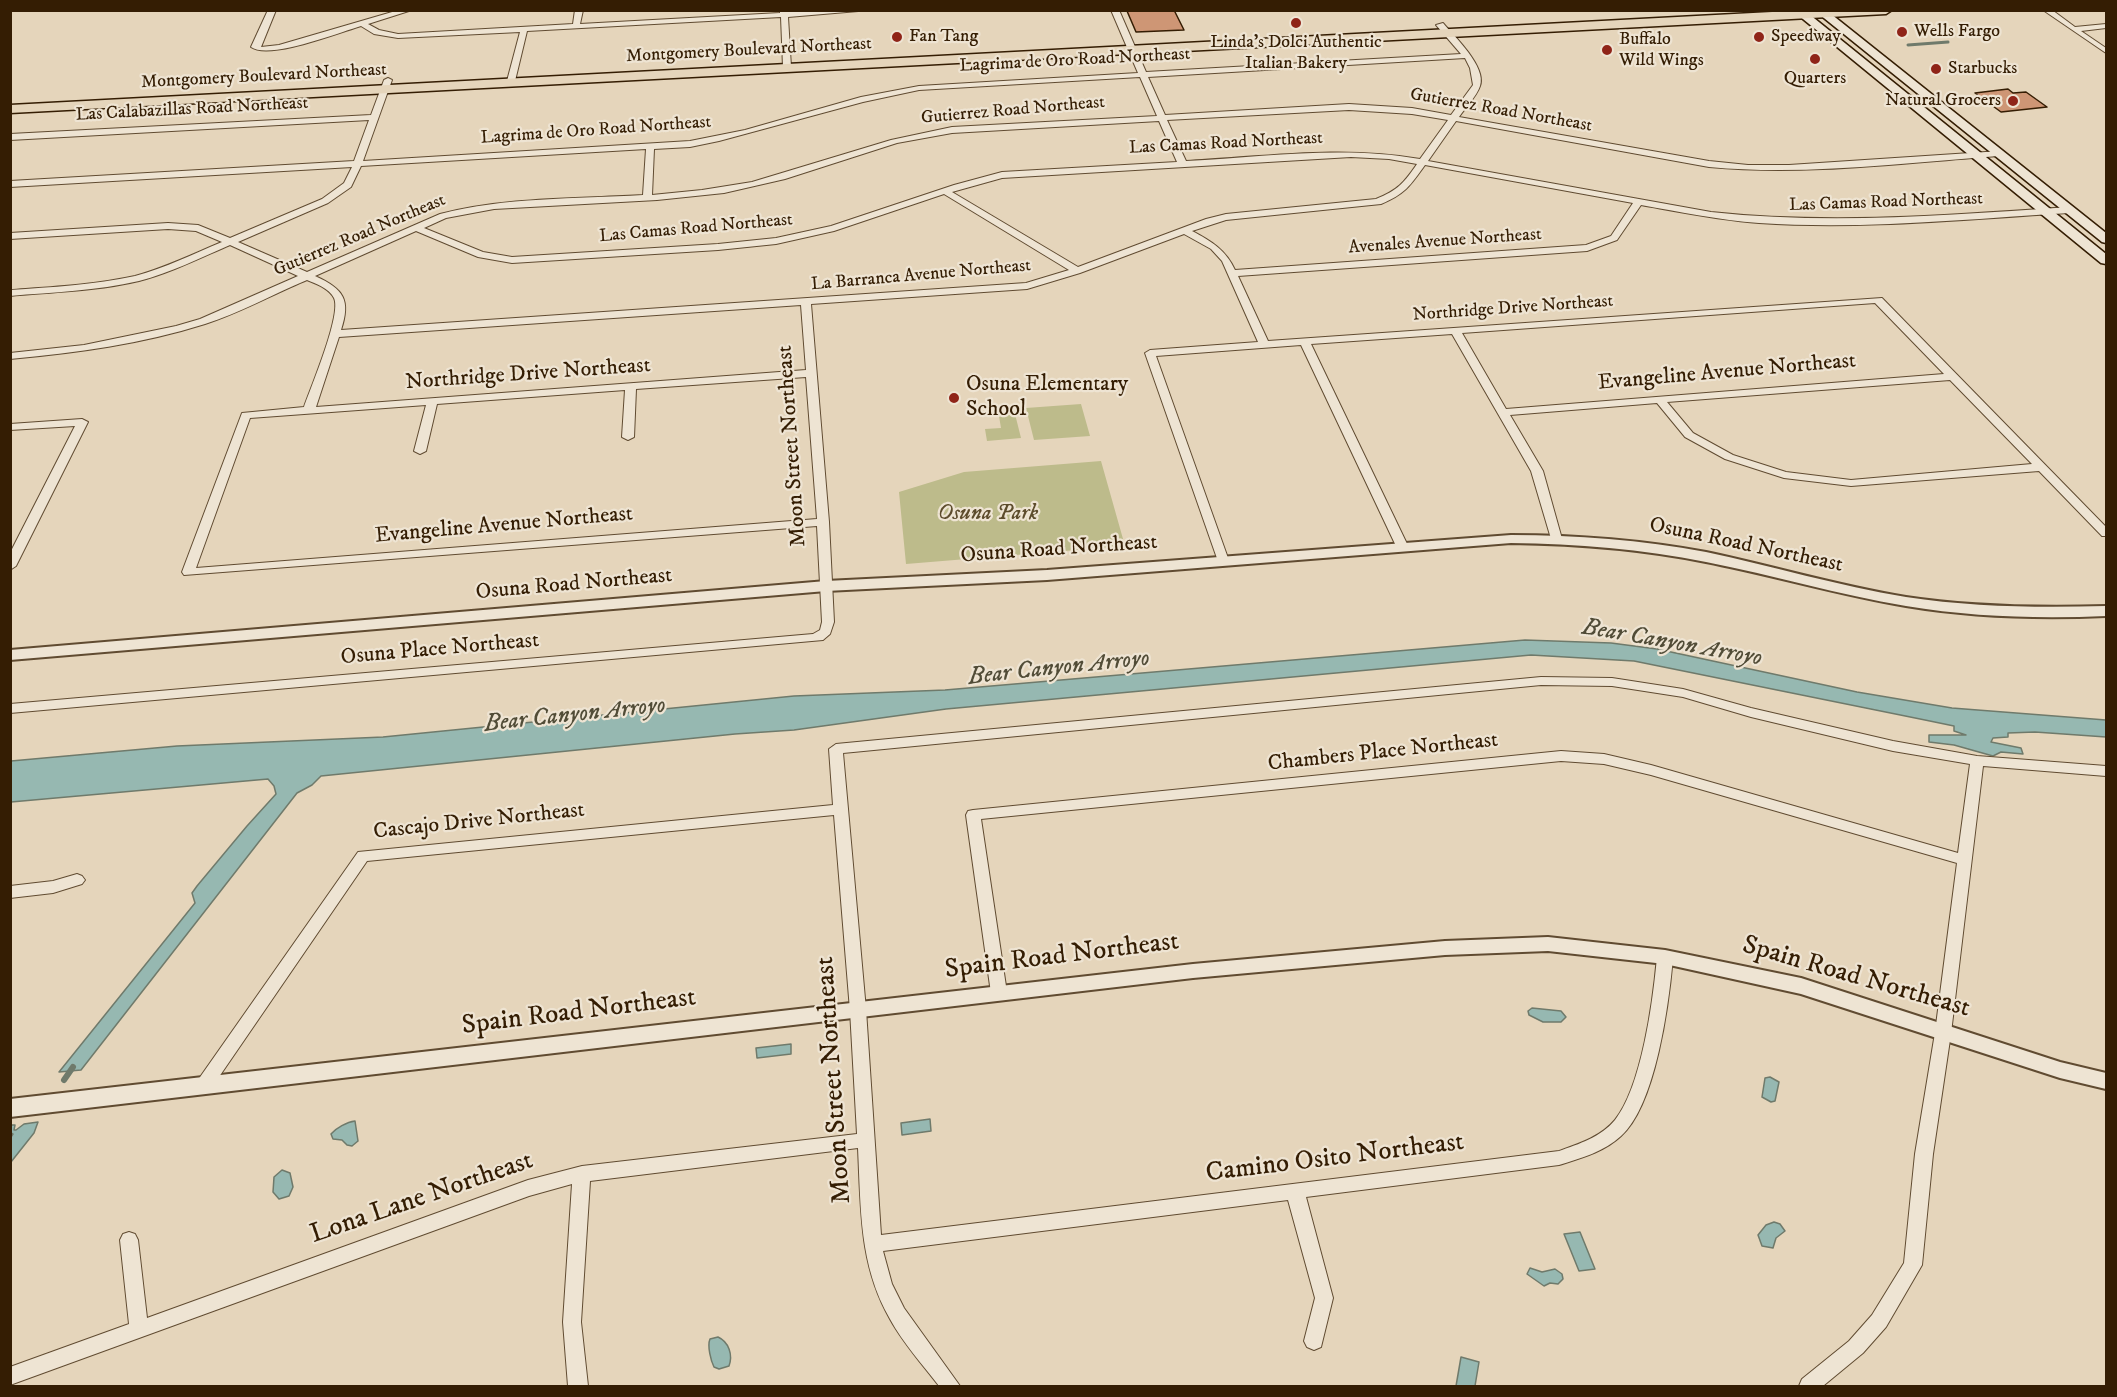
<!DOCTYPE html>
<style>
body{margin:0}
#map{position:relative;width:2117px;height:1397px;overflow:hidden;background:#e5d5bb;font-family:"IM FELL DW Pica",serif}
canvas{display:block}
.frame{position:absolute;inset:0;border:12px solid #341d03;pointer-events:none}
</style>
<div id="map">
<canvas width="2117" height="1397"></canvas>
<div class="frame"></div>
</div>
<script>
const ctx = document.querySelector('canvas').getContext('2d');
ctx.lineJoin = 'round';
function fillPath(path, color) { ctx.fillStyle = color; ctx.fill(path, 'evenodd'); }
function stroke(path, color, width, dash) { ctx.strokeStyle = color; ctx.lineWidth = width; ctx.lineCap = dash ? 'butt' : 'round'; ctx.setLineDash(dash || []); ctx.stroke(path); }
function drawText(font, color, halo, rows, align = 'center') {
  ctx.font = font + ' "IM FELL DW Pica",serif'; ctx.lineWidth = 4.5; ctx.setLineDash([]); ctx.textBaseline = 'middle'; ctx.strokeStyle = halo; ctx.fillStyle = color; for (const [text, x, y, turn = 0] of rows) {
    ctx.save(); ctx.translate(x, y); ctx.rotate((+turn || 0) * Math.PI / 180); ctx.textAlign = isNaN(turn) ? turn : align; if (halo) ctx.strokeText(text, 0, 0); ctx.fillText(text, 0, 0); ctx.restore();
  }
}
fillPath(new Path2D(`
 M1081 404 1090 436 1034 440 1026 408Z
 M1015 414 1021 438 987 441 985 429 1001 428 999 416Z
 M1101 461 1125 546 906 564 899 492 964 472Z`), '#bdbb8b');
const water = new Path2D(`
 M1525 640 1611 643 1657 649 1857 692 1952 708 2106 720V737L2035 732 2008 733V737L1993 738 1991 742 2021 748 2023 754 2001 752 1993 756 1954 745 1929 742V735H1966L1954 731V726L1925 720 1634 661 1531 655 946 709 794 730 735 734 321 776 312 785 297 793 81 1070 59 1072 195 903 192 893 197 886 247 826 276 794 274 786 268 779 11 802V761L177 746 383 737 794 696 945 690Z
 M1532 1008 1561 1011 1566 1017 1561 1022H1543L1529 1015 1528 1011Z
 M791 1044V1054L757 1058 756 1048Z
 M1770 1077 1779 1082 1775 1101 1771 1102 1762 1097 1765 1078Z
 M930 1119 931 1131 902 1135 901 1123Z
 M355 1121 358 1141 352 1146 347 1145 342 1140 333 1139 331 1134C336 1128 347 1122 355 1121Z
 M38 1122 34 1133 11 1162V1137L13 1134 11 1133V1125H15L14 1130H16L24 1124Z
 M282 1170 290 1173 293 1187 289 1196 279 1199 273 1192 274 1177Z
 M1774 1222 1780 1224 1785 1231 1776 1238 1773 1248 1762 1246 1758 1235 1766 1225Z
 M1580 1232 1595 1269 1579 1271 1564 1234Z
 M1530 1268 1542 1272 1555 1269 1562 1274 1563 1279 1558 1284 1550 1283 1544 1286 1527 1274Z
 M718 1337C729 1342 733 1355 729 1366L719 1369 714 1367C711 1361 707 1346 710 1339Z
 M1461 1357 1479 1362 1475 1386H1456Z`);
fillPath(water, '#96b8b1');
stroke(water, '#6f7a6b', 1.5);
stroke(new Path2D(`
 M1908 45 1948 42`), '#6f7a6b', 3);
stroke(new Path2D(`
 M64 1080 73 1067`), '#6f7a6b', 6);
const building = new Path2D(`
 M1174 10 1184 30 1136 32 1127 11Z
 M2008 89 2013 93 2026 92 2047 107 2001 112 1975 93Z`);
fillPath(building, '#ce9675');
stroke(building, '#341d03', 1.5);
const minor = new Path2D(`
 M268 10H276L261 47 279 45 399 10H412L368 24 379 30 398 34 573 24 575 10H583L580 24 780 13V10H870L788 17 791 67 787 69 783 67 781 17 527 31 515 81 511 83 507 81 520 32 398 38 374 34 361 26C338 33 269 60 251 47Z
 M1111 10H1119L1146 72 1461 54 1436 25 1443 23C1454 36 1487 67 1480 86 1477 96 1465 108 1459 117L1709 161 1748 165H1789L2001 151 2002 153 1998 156C1902 163 1805 176 1709 167L1456 121 1428 161 1711 212C1831 225 1950 215 2070 207L2075 210 2070 213C1966 219 1863 230 1759 223 1719 220 1680 212 1641 205L1617 240 1587 251 1238 276 1268 341 1882 298 2106 527V536H2102L2039 471 1851 486 1784 478 1725 459 1685 437 1657 403 1510 415 1543 471 1562 539 1560 542H1552L1531 471 1452 334 1311 344 1408 546 1402 550 1396 546 1301 345 1156 356 1229 561 1227 564H1219L1145 353 1150 350 1258 342 1222 261 1211 249 1184 234 1080 273 1027 289 811 304 829 522 834 622 830 634 823 640 10 713V704L813 634 820 630 822 622 817 526 184 575 182 572 242 413 304 407C311 387 342 314 334 298 329 288 316 284 307 280 273 294 240 313 205 324 142 344 76 353 10 359V353L84 345 176 326 200 319 298 276 230 245C200 258 170 273 139 281 97 291 53 292 10 296V290C52 287 94 285 135 276 165 268 193 254 222 242L196 231 168 229 10 239V233L168 223 198 225 230 238 322 199 344 183 352 167 10 187V181L354 161 369 120 10 140V134L371 115 384 80 388 78 392 80 363 161 690 141 745 130 861 97 919 86 1138 73ZM1465 58 1470 68 1473 85 1451 115 1412 108 1349 104 1165 115 1148 77ZM1140 77 1157 116 952 127 891 140 752 182 702 190 652 195 654 149 690 147 719 141 863 102 919 90ZM1349 110 1412 114 1448 120 1420 159C1343 145 1263 157 1186 161L1167 120ZM1159 121 1177 162 1002 172 954 185 831 226 776 238 718 244 512 257 483 252 424 228 446 218 494 209 657 200 724 193 785 179 897 143 952 133ZM646 149 643 195C575 199 505 197 440 214L307 272 238 242 328 203 351 187 361 166ZM1351 157 1389 159 1417 164C1404 183 1398 190 1376 199L1226 214 1206 219 1078 267 952 192 1002 178ZM1425 165 1633 203 1611 236 1586 245 1235 270C1226 250 1211 241 1192 231L1226 220 1381 204C1405 194 1410 186 1425 165ZM944 194 1069 270 1026 283 341 330C351 300 344 289 315 276L416 231 478 257 512 263 718 250 776 244 834 231ZM1875 303 1944 374 1506 409 1462 333ZM801 305 806 370 316 407 339 337ZM806 377 817 519 196 568 250 418 426 405 414 451 420 454 426 451 437 404 625 390 622 437 628 440 634 437 636 389ZM1950 380 2032 464 1851 480 1786 472 1733 455 1693 433 1667 402Z
 M2043 10H2052L2075 27 2106 24V28L2081 31 2106 48V53Z
 M82 419 88 422 16 566 10 570V553L75 426 10 430V424Z
 M1541 677 1612 678 1683 689 1751 708 1893 741 1977 756 2106 766V776L1983 766 1951 1033 1933 1154 1922 1265 1886 1327 1863 1353 1823 1386H1799L1802 1379 1849 1341 1872 1315 1904 1263 1915 1154 1935 1033 1957 863 1651 775 1604 764 1561 761 981 819 1007 993 1005 997 999 999 993 997 991 993 966 815 968 811 973 810 1561 751 1604 754 1651 765 1958 853 1970 764 1893 751 1751 717 1683 697 1612 686 1541 685 843 753 866 1010 881 1235 1559 1151C1579 1144 1601 1137 1615 1120 1642 1086 1653 1001 1657 957L1659 953 1665 951 1671 953 1673 957C1669 1003 1656 1105 1621 1136 1604 1152 1581 1158 1559 1165L1306 1197 1333 1298 1321 1347 1314 1350 1307 1347 1304 1341 1315 1298 1288 1200 883 1251 892 1284 904 1308 960 1386H939C923 1365 903 1343 890 1319 859 1265 861 1209 858 1148L590 1181 581 1322 588 1386H568L563 1322 572 1184 529 1196 10 1385V1367L129 1324 120 1240 123 1234 129 1232 135 1234 138 1240 147 1318 528 1180 582 1166 857 1134 850 1010 834 815 367 861 210 1090 204 1092 198 1090 196 1085 198 1080 358 852 833 805 829 749 836 744Z
 M77 874 82 876 85 880 82 884 53 893 10 898V886L53 881Z`);
const tertiary = new Path2D(`
 M1511 535C1577 535 1641 540 1706 552 1773 566 1838 586 1906 597 1972 607 2039 608 2106 606V616C2040 619 1972 617 1906 606 1839 595 1773 575 1706 562 1642 549 1577 544 1511 543L1047 580 826 591 10 660V650L826 581 1047 570Z
 M1548 937 1665 950 1801 978 2060 1062 2106 1073V1089L2060 1078 1801 994 1665 964 1548 951 1445 955 1193 978 10 1117V1099L1193 964 1445 941Z`);
const secondary = new Path2D(`
 M1792 10H1804L2106 254V264L2101 263Z
 M1814 10H1826L2106 233V243L2102 242Z`);
const primary = new Path2D(`
 M1810 10H1892L1886 14 10 113V105Z`);
stroke(minor, '#604b31', 2);
stroke(tertiary, '#604b31', 4);
stroke(secondary, '#341d03', 3);
stroke(primary, '#341d03', 3);
fillPath(minor, '#eee4d3');
fillPath(tertiary, '#eee4d3');
fillPath(secondary, '#eee4d3');
fillPath(primary, '#e5d5bb');
for (const [x, y, r, color] of [
 [1296,23,6,"#8f2418"],
 [1902,32,6,"#8f2418"],
 [897,37,6,"#8f2418"],
 [1759,37,6,"#8f2418"],
 [1607,50,6,"#8f2418"],
 [1815,59,6,"#8f2418"],
 [1936,69,6,"#8f2418"],
 [2013,101,6,"#8f2418"],
 [954,398,6,"#8f2418"]
]) { const dot = new Path2D(); dot.arc(x, y, r, 0, 2 * Math.PI); ctx.fillStyle = color; ctx.fill(dot); stroke(dot, '#eee4d3', 2); }
drawText('18px', '#341d03', '#eee4d3', [
 ["Wells Fargo",1914,32],
 ["Fan Tang",909,37],
 ["Speedway",1771,37],
 ["Buffalo",1619,40],
 ["Wild Wings",1619,61],
 ["Linda's Dolci Authentic",1296,43,"center"],
 ["Italian Bakery",1296,64,"center"],
 ["Starbucks",1948,69],
 ["Quarters",1815,79,"center"],
 ["Natural Grocers",2001,101,"right"]
], 'left');
drawText('18px', '#341d03', '#eee4d3', [
 ["Montgomery Boulevard Northeast",749,51,-3],
 ["Lagrima de Oro Road Northeast",1075,61,-3],
 ["Montgomery Boulevard Northeast",264,77,-3],
 ["Las Calabazillas Road Northeast",192,110,-3],
 ["Gutierrez Road Northeast",1013,111,-5],
 ["Gutierrez Road Northeast",1501,111,10],
 ["Lagrima de Oro Road Northeast",596,131,-4],
 ["Las Camas Road Northeast",1226,144,-3],
 ["Las Camas Road Northeast",1886,203,-2],
 ["Las Camas Road Northeast",696,229,-5],
 ["Gutierrez Road Northeast",360,236,-23],
 ["Avenales Avenue Northeast",1445,242,-4],
 ["La Barranca Avenue Northeast",921,276,-5],
 ["Northridge Drive Northeast",1513,309,-4]
]);
drawText('22px', '#341d03', '#eee4d3', [
 ["Evangeline Avenue Northeast",1727,373,-5],
 ["Northridge Drive Northeast",528,375,-4],
 ["Moon Street Northeast",793,446,-94],
 ["Evangeline Avenue Northeast",504,526,-5],
 ["Osuna Road Northeast",1746,546,12],
 ["Osuna Road Northeast",1059,550,-4],
 ["Osuna Road Northeast",574,585,-5],
 ["Osuna Place Northeast",440,650,-5],
 ["Chambers Place Northeast",1383,753,-6],
 ["Cascajo Drive Northeast",479,822,-6]
]);
drawText('22px', '#341d03', '#eee4d3', [
 ["Osuna Elementary",966,385],
 ["School",966,410]
], 'left');
drawText('italic 22px', '#5d4c2c', '#eee4d3', [
 ["Osuna Park",988,514]
]);
drawText('italic 24px', '#514c37', '#eee4d3', [
 ["Bear Canyon Arroyo",1672,644,10],
 ["Bear Canyon Arroyo",1059,669,-6],
 ["Bear Canyon Arroyo",575,716,-6]
]);
drawText('27px', '#341d03', '#eee4d3', [
 ["Spain Road Northeast",1062,957,-7],
 ["Spain Road Northeast",1856,978,16],
 ["Spain Road Northeast",579,1013,-7],
 ["Moon Street Northeast",835,1080,-94],
 ["Camino Osito Northeast",1335,1159,-7],
 ["Lona Lane Northeast",422,1199,-19]
]);
</script>
